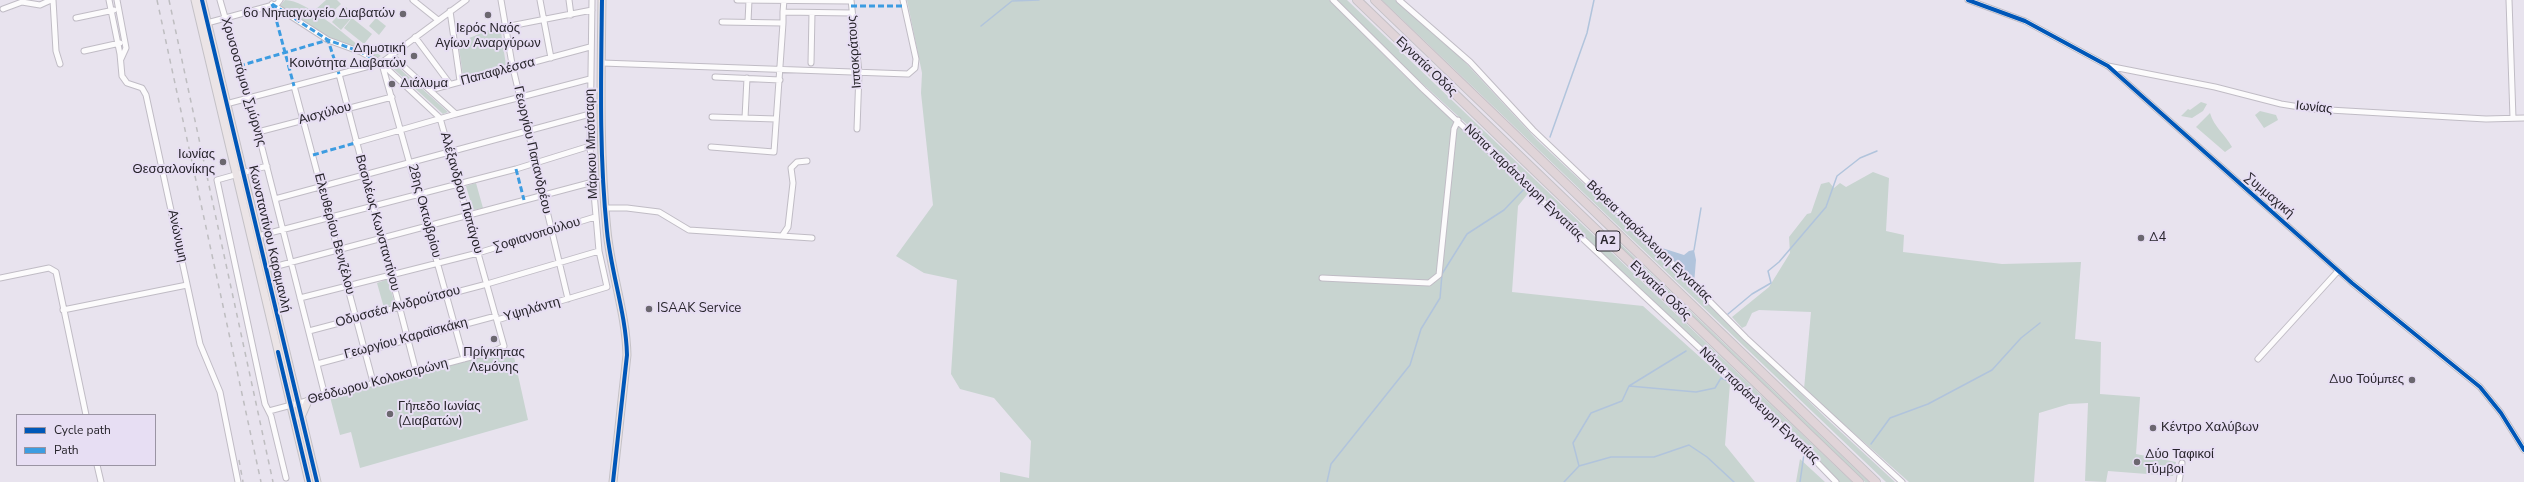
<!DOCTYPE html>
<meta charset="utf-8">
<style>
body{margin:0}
#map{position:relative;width:2524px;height:482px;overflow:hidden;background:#e8e3ee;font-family:"Nunito Sans",sans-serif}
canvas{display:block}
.legend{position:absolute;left:16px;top:414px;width:140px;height:52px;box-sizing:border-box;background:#e7def3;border:1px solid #9a94a3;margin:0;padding:5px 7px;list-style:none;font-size:12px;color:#27242b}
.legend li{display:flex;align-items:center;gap:8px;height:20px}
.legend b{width:20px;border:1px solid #9a94a3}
</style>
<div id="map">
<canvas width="2524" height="482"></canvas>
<ul class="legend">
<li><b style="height:5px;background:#0057b8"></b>Cycle path</li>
<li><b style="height:5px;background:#3d9ce1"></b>Path</li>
</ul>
</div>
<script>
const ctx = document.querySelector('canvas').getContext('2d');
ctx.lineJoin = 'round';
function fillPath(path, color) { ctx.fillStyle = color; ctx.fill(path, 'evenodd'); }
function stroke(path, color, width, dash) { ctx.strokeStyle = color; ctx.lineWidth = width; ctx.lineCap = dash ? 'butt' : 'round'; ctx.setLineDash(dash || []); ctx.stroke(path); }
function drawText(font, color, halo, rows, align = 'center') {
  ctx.font = font + ' "Nunito Sans",sans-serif'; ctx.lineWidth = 4; ctx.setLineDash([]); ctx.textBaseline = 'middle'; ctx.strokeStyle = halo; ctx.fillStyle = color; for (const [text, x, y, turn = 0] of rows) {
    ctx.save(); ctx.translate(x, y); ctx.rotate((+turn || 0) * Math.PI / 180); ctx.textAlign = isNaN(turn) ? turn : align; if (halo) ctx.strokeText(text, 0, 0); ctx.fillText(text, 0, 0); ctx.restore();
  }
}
fillPath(new Path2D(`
 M285 0C306 0 345 35 362 48L366 44 381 56 377 58 329 38 279 7Z
 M326 0H337L341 4 325 19 316 9Z
 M907 0H1329L1405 76 1530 191 1518 206 1512 292 1643 306 1730 384 1725 445 1755 482H1000V472L1029 478 1031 441 994 398 960 389 951 374 957 280 924 273 896 256 933 205 921 93 922 73Z
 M1337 0H1347L1852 482H1839L1776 417 1600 253 1492 147 1402 65Z
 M1382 0H1395L1462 59 1537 140 1645 241 1828 420 1895 482H1886Z
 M346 7 354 15 341 30 332 22Z
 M352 18 372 34 364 44 344 28Z
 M376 18 386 26 379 35 369 26Z
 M500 26 506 65 463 76 458 41C470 39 487 30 500 26Z
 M390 60 448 112 443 114 387 63Z
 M2201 102 2207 104 2203 111 2192 118 2181 116 2188 109 2190 110Z
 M2260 111 2276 115 2278 120 2264 128 2255 115Z
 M2210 113C2214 127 2225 134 2232 147L2225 152 2196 127Z
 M1873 172 1889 178 1886 231 1904 235 1903 252 2002 264 2081 262 2075 339 2101 342 2100 394 2140 397 2136 454 2176 462 2173 476 2108 471 2106 482 2085 481 2088 403 2069 404 2039 413 2034 482H1909L1804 389 1811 312 1759 310 1752 313 1746 326 1742 328 1732 317 1769 287 1790 253 1789 237 1807 214 1811 213 1821 184 1829 182 1834 188 1840 183 1846 187Z
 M476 183 483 208 473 210 466 186Z
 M1607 231 1869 482H1865L1606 233Z
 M388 279 395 305 384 308 377 283Z
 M512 348 528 420 360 468 351 432 340 435 330 397Z
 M1800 459 1825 482H1796Z`), '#c8d4d0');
fillPath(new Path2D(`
 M1662 248 1684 255 1689 251 1694 250 1696 260 1694 284Z`), '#b1c4dc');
stroke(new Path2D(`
 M981 26 1012 1 1039 0
 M1550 137 1587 33 1594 0
 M1694 250 1701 208
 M1728 314 1752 294 1771 283 1768 271 1779 262 1826 207 1837 176 1860 158 1877 151
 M1629 386 1696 392 1715 388 1721 378 1731 382
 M1871 444 1890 418 1928 404 1992 370 2021 338 2040 323
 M1579 466 1573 443 1591 413 1622 401 1629 386 1686 351
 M1327 482 1331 464 1410 365 1421 329 1440 298 1442 274 1467 234 1504 210 1526 187
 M1564 482 1579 466 1611 457H1654L1689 445 1707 457 1734 482
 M1800 482 1804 454`), '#b1c4dc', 1.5);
const minor = new Path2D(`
 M53 0 56 51 60 64
 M109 0 120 54 122 76 127 83 142 88 146 95 200 344 220 392 238 482
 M117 0 126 48 121 59
 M220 0 258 132 325 396
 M413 0 438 20
 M501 0 512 64 568 299
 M540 0 551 58
 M569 0 571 15
 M737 0 851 1
 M851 0 859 72 857 129
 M1333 0 1424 90 1770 414 1836 482
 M1399 0 1470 62 1533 130 1657 248 1746 338 1902 482
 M1968 0 2025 21 2108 66 2352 283 2480 387 2501 413 2524 450
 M2509 0 2513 118
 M3 9 22 2 40 5 51 0
 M450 11 460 81
 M783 12 784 0
 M76 18 114 10
 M722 22 783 23V12L852 13
 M748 22 749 0
 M207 23 277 4 280 0
 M505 27 592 10
 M415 37 450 84
 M84 51 120 43
 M391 55 456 114
 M602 63 908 74 915 68 916 59 903 0
 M811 63 812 13
 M382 64 464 359
 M2108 66 2215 87 2281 104 2312 109 2486 119 2524 118
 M339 74 416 371
 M715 77 780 80
 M294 86 373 382
 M430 90 590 47
 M226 104 381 63 466 0
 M712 117 776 119
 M745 118 747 78
 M258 132 392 97
 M355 143 456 114 590 79
 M711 147 774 152 783 23
 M267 166 217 180 265 404 271 416 286 478
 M275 199 590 114
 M605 208H627L659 212 689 230 812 238
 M258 236 516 169 590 146
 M782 236 788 227 793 183 791 168 797 162 807 161
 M266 269 593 182
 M0 278 49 268 56 272 86 415
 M1322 278 1429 283 1439 275 1454 129 1458 120
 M300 298 478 253 595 217
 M63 310 187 285
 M497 320 607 287 599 251 590 146 592 0
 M309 331 487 284 599 251
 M2258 359 2338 271
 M317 364 496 316
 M269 411 497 350 504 346 440 118 381 63 361 52 328 40 272 4
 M97 465 101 482
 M2179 482 2182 463`);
const major = new Path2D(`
 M195 0 309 482
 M202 0 317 482
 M602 0C601 77 599 154 607 231 611 273 626 313 627 355L613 482
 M301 417 308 401`);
const highway = new Path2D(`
 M1357 0 1859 482
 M1375 0 1876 482`);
stroke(minor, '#c0bcc5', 7);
stroke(major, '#c4c1c6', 9);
stroke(highway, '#c4c1c6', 10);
stroke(minor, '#fcfbfc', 5);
stroke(major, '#ebe4e6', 7);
stroke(highway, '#e0d4d8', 8);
stroke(new Path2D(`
 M157 0 261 482
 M169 0 273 482
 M239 460 243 482`), '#bebdc0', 1.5, [5, 5]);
stroke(new Path2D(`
 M272 4 328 40 361 52 381 63
 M272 4 294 86
 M851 6H904
 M239 66 328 40 339 74
 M313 155 355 143
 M516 169 524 200`), '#3d9ce1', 3, [6, 3]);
stroke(new Path2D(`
 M202 0 317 482
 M602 0C601 77 599 154 607 231 611 273 626 313 627 355L613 482
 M1968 0 2025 21 2108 66 2352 283 2480 387 2501 413 2524 450
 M278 352 309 482`), '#0057b8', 4);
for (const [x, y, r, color] of [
 [403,14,4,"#6b676f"],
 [488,15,4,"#6b676f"],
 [414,56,4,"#6b676f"],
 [392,84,4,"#6b676f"],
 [223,162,4,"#6b676f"],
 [2141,238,4,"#6b676f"],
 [649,309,4,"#6b676f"],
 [494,339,4,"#6b676f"],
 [2412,380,4,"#6b676f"],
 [390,414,4,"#6b676f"],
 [2153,428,4,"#6b676f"],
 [2137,462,4,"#6b676f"]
]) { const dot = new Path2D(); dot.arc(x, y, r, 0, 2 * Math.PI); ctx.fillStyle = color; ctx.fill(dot); stroke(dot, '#e7def3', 1.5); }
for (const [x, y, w] of [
 [1608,241,24]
]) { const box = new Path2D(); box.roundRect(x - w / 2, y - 10, w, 20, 3); ctx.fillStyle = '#e7def3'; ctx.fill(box); stroke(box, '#27242b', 1); }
drawText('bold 12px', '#27242b', null, [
 ["Α2",1608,241]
]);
drawText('13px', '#27242b', '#e7def3', [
 ["6ο Νηπιαγωγείο Διαβατών",395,14,"right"],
 ["Ιερός Ναός",488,29,"center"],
 ["Αγίων Αναργύρων",488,44,"center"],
 ["Δημοτική",406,49,"right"],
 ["Κοινότητα Διαβατών",406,64,"right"],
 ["Διάλυμα",400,84],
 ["Ιωνίας",215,155,"right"],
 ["Θεσσαλονίκης",215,170,"right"],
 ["Δ4",2149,238],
 ["ISAAK Service",657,309],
 ["Πρίγκηπας",494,353,"center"],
 ["Λεμόνης",494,368,"center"],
 ["Δυο Τούμπες",2404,380,"right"],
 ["Γήπεδο Ιωνίας",398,407],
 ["(Διαβατών)",398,422],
 ["Κέντρο Χαλύβων",2161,428],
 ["Δύο Ταφικοί",2145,455],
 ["Τύμβοι",2145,470]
], 'left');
drawText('13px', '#27242b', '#e7def3', [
 ["Ιπποκράτους",855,52,-94],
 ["Εγνατία Οδός",1426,67,44],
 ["Παπαφλέσσα",498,72,-15],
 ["Χρυσοστόμου Σμύρνης",243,82,74],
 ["Ιωνίας",2314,108,6],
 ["Αισχύλου",325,114,-15],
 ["Μάρκου Μπότσαρη",592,144,-92],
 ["Γεωργίου Παπανδρέου",532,150,77],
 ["Νότια παράπλευρη Εγνατίας",1524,183,44],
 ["Αλέξανδρου Παπάγου",461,193,74],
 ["Συμμαχική",2269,196,41],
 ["28ης Οκτωβρίου",424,211,75],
 ["Βασιλέως Κωνσταντίνου",377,223,75],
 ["Ελευθερίου Βενιζέλου",334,234,75],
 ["Σοφιανοπούλου",537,235,-17],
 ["Ανώνυμη",177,236,78],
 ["Κωνσταντίνου Καραμανλή",269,239,77],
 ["Βόρεια παράπλευρη Εγνατίας",1649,242,44],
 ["Εγνατία Οδός",1660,291,44],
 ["Οδυσσέα Ανδρούτσου",398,307,-15],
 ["Υψηλάντη",532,310,-16],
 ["Γεωργίου Καραϊσκάκη",406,339,-15],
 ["Θεόδωρου Κολοκοτρώνη",378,382,-15],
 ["Νότια παράπλευρη Εγνατίας",1759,406,44]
]);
</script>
